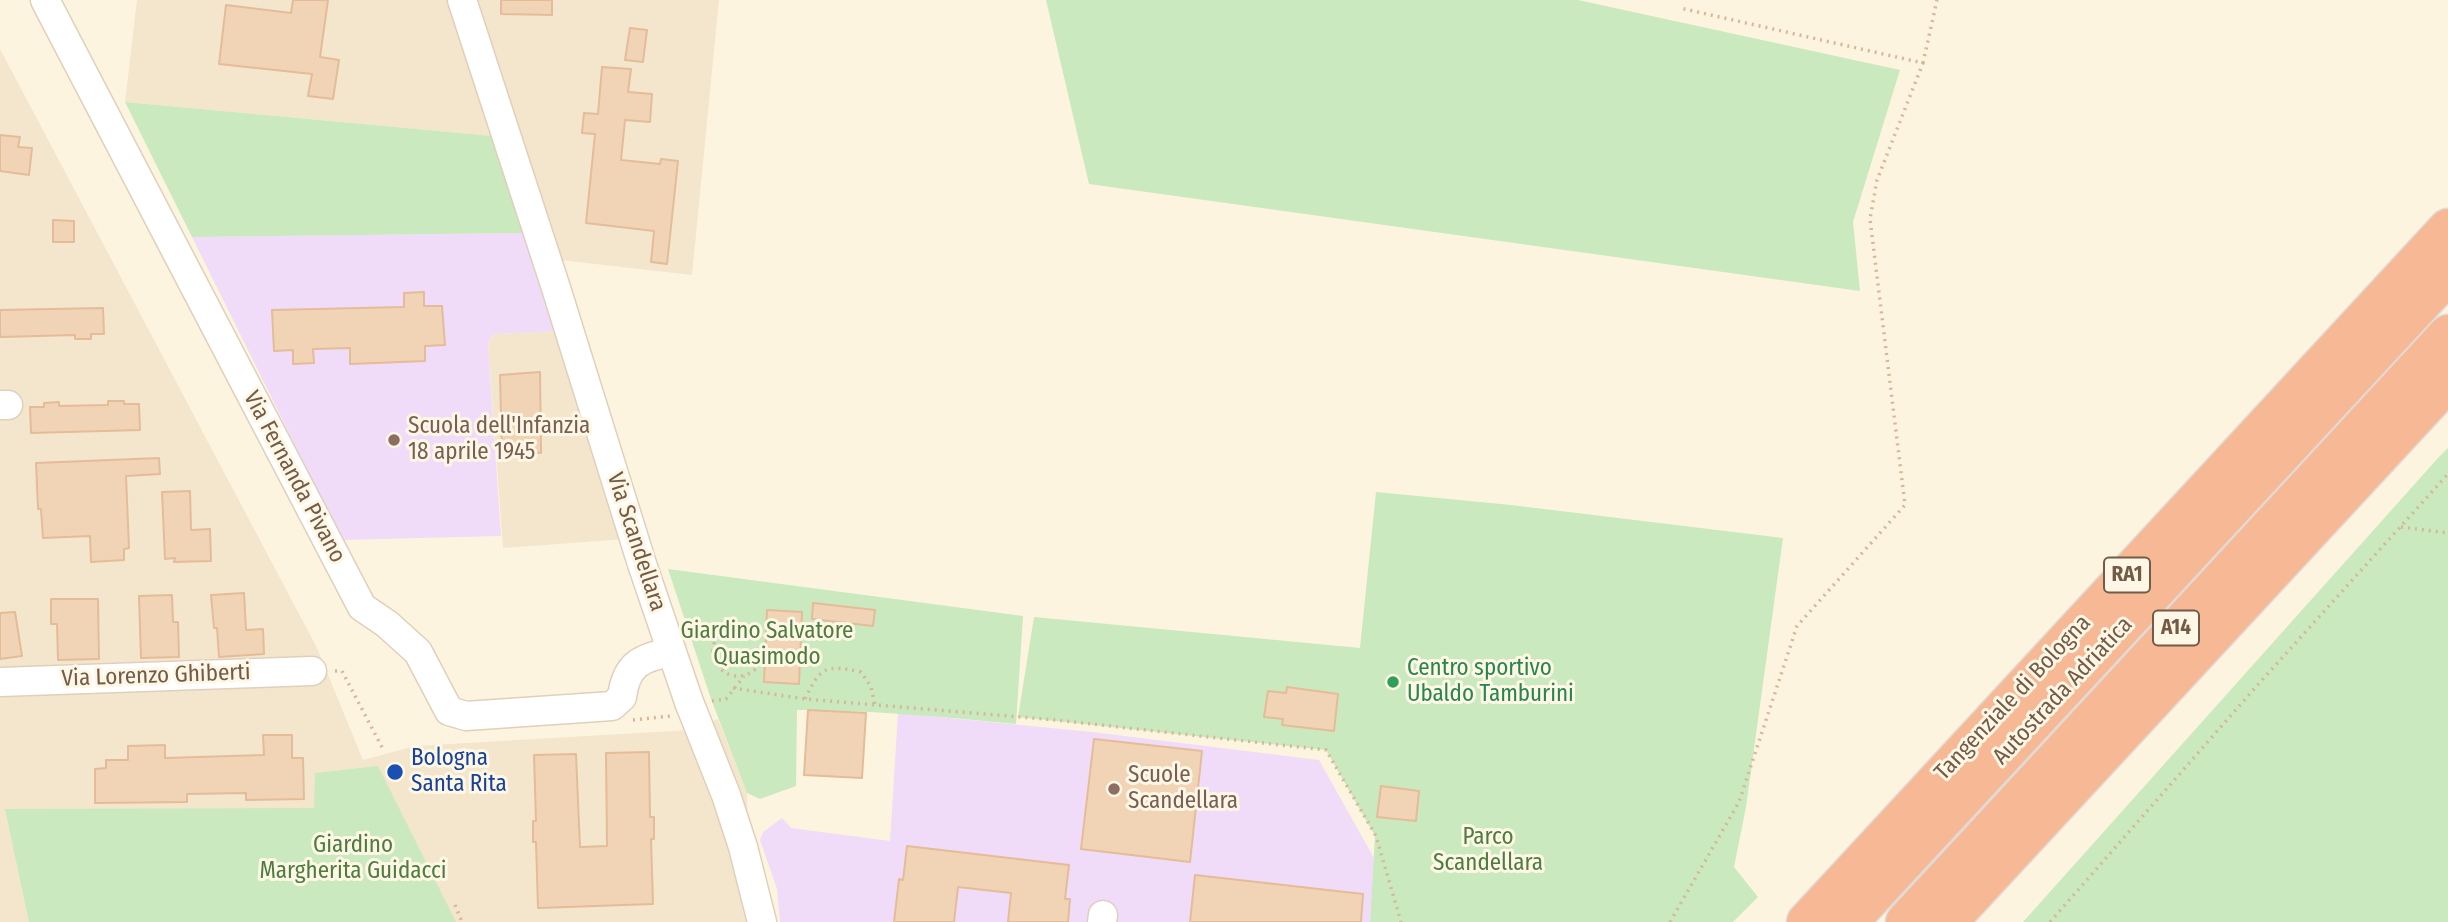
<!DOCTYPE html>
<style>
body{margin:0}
canvas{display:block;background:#fcf4df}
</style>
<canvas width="2448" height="922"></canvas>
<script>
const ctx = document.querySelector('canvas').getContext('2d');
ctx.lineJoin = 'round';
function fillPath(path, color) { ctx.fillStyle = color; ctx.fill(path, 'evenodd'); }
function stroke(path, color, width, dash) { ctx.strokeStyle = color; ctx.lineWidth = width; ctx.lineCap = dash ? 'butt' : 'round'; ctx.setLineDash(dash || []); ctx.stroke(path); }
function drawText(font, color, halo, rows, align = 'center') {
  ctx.font = font + ' "Fira Sans Condensed",sans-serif'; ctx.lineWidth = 6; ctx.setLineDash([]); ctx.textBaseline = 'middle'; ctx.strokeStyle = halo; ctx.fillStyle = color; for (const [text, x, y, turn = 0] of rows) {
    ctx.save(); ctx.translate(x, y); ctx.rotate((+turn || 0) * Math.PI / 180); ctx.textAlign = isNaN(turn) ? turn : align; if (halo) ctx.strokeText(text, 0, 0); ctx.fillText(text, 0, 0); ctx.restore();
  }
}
fillPath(new Path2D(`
 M137 0H719L692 275 560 260 525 233 491 136 125 102Z
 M0 49 317 648 363 760 415 746 690 730 718 719 747 793 750 899 756 922H0Z
 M562 331 626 539 503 548 488 344 493 334Z`), '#f3e6cd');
fillPath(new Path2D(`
 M525 233 562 331 493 334 488 344 501 536 342 540 192 237Z
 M898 713 1092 732 1319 760 1374 858 1370 922H780L777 889 760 840 763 832 782 818 791 828 890 841Z`), '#f0dcf8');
fillPath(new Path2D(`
 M1046 0H1578L1900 70 1853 222 1860 291 1089 184Z
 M125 102 492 136 525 233 192 237Z
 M2448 448V922H2023L2438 458Z
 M1376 492 1511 505 1783 538 1746 807 1734 867 1758 897 1733 922H1370L1375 836 1326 750 1018 717 1034 617 1360 648Z
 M668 569 1023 616 1016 724C943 717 871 710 797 710L796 786 760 799 747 793 711 699Z
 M378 766 456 922H29L5 809 314 808 315 773Z`), '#cbe9be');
const building = new Path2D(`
 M293 0H328L320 57 339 60 333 99 308 96 312 74 219 64 226 5 291 13Z
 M501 0H552V15L501 14Z
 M630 28 647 30 643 62 625 60Z
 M602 67 631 69 628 92 652 94 650 122 625 120 621 160 660 164 661 159 678 161 667 264 651 262 654 231 586 223 595 134 582 133 584 113 598 114Z
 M0 135 20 137 18 147 32 148 29 175 0 171Z
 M53 220 74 221V242H53Z
 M424 292V306H442L445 345 425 346V361L350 364V348L313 349 314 363 293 364V350L274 351 272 310 404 307V293Z
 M103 308 104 334H91V339H75V335L0 337V310Z
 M540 372 541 453 502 452 500 375Z
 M108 401H124V404H139L140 430 31 433 30 407H44V403L59 402V406L108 405Z
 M159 458 160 474 126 476 129 548 124 549V560L91 562 90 536 43 538 41 509H38L36 463Z
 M190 491 191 530 210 529 211 561 174 562 175 558 165 559 162 492Z
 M244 593 246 630 263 629 264 654 219 657 217 628H214L211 595Z
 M172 595 173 622H178L179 657 141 658 139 596Z
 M51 599H98L99 659 58 660 57 624H51Z
 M813 603 875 610 873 626 812 619Z
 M767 610 802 612 799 684 764 682Z
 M15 612 22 656 0 659V613Z
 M1287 687 1338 694 1334 731 1282 725 1283 719 1264 717 1268 691 1286 693Z
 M808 710 866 713 862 778 804 775Z
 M263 735H292V758H303L304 799 246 800V793L187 794V802L95 803V769L106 768V760H128V746L165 745V758L264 755Z
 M1094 739 1202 751 1190 862 1081 849Z
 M649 752 650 817H654V839H651L653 904 538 908 536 842H533V821H536L534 755 576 754 580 847 607 846 606 753Z
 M1381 786 1419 791 1416 821 1377 817Z
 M907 846 1069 865 1065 899H1070L1068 922H1008L1011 893 958 887 954 922H894L899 879 903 880Z
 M1195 875 1363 894 1361 922H1190Z`);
fillPath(building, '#f1d4b6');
stroke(building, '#e4bc97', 2);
const minor = new Path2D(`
 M45 0 362 607 387 624 418 652 449 711 466 716 612 706 622 697C626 664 642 657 672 652
 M462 0 556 288 642 564 689 702 726 795 743 847 762 922
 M0 405H8
 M0 682 312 671
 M1102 922 1103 915`);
const highway = new Path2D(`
 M1806 922 2448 228
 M1849 922 2448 275
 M1905 922 2448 334
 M1948 922 2448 382`);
stroke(minor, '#e0d0bb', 31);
stroke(highway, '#e0dbd7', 41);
stroke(new Path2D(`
 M1923 63 1937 0
 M2401 527 2448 533
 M713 651a25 25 0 1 1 50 0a25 25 0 1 1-50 0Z
 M335 671H342L384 751
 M733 688 805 699 1056 720 1326 750 1376 836 1401 922
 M805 699C820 667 826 664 861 672L871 687 875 705
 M712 701 726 699 744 676
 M633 720 671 716
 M455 905 462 922
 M1670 922 1739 802 1797 626 1905 505 1870 219 1877 180 1923 63 1680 8
 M2050 922 2254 689 2448 474`), '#d5b79a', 3.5, [2, 5]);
stroke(minor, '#fff', 28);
stroke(highway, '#f7b895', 38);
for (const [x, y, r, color] of [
 [394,440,7,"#8d6e63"],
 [1393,682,7,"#2e9e5b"],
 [395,772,9,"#1a4fb4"],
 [1114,789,7,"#8d6e63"]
]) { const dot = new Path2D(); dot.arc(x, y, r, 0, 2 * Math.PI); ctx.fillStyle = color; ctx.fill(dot); stroke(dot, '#fff7e5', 2.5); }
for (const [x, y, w] of [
 [2127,575,46],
 [2176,628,46]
]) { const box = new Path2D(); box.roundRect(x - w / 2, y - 17.5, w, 35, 5); ctx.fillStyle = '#fff7e5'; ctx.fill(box); stroke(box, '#725b47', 2); }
drawText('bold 21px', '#725b47', null, [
 ["RA1",2127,575],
 ["A14",2176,628]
]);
drawText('23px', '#785e54', '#fff7e5', [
 ["Scuola dell'Infanzia",408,427],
 ["18 aprile 1945",408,453],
 ["Scuole",1128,776],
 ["Scandellara",1128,802]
], 'left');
drawText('23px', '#725b47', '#fff7e5', [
 ["Via Fernanda Pivano",294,477,62],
 ["Via Scandellara",636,542,72],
 ["Via Lorenzo Ghiberti",156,676,-2],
 ["Autostrada Adriatica",2063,691,-47],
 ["Tangenziale di Bologna",2013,698,-47]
]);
drawText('23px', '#4d7d41', '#fff7e5', [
 ["Giardino Salvatore",767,632],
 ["Quasimodo",767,658],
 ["Parco",1488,838],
 ["Scandellara",1488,864],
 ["Giardino",353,846],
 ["Margherita Guidacci",353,872]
]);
drawText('23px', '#27864d', '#fff7e5', [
 ["Centro sportivo",1407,669],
 ["Ubaldo Tamburini",1407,695]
], 'left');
drawText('23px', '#164399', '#fff7e5', [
 ["Bologna",411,759],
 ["Santa Rita",411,785]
], 'left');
</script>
